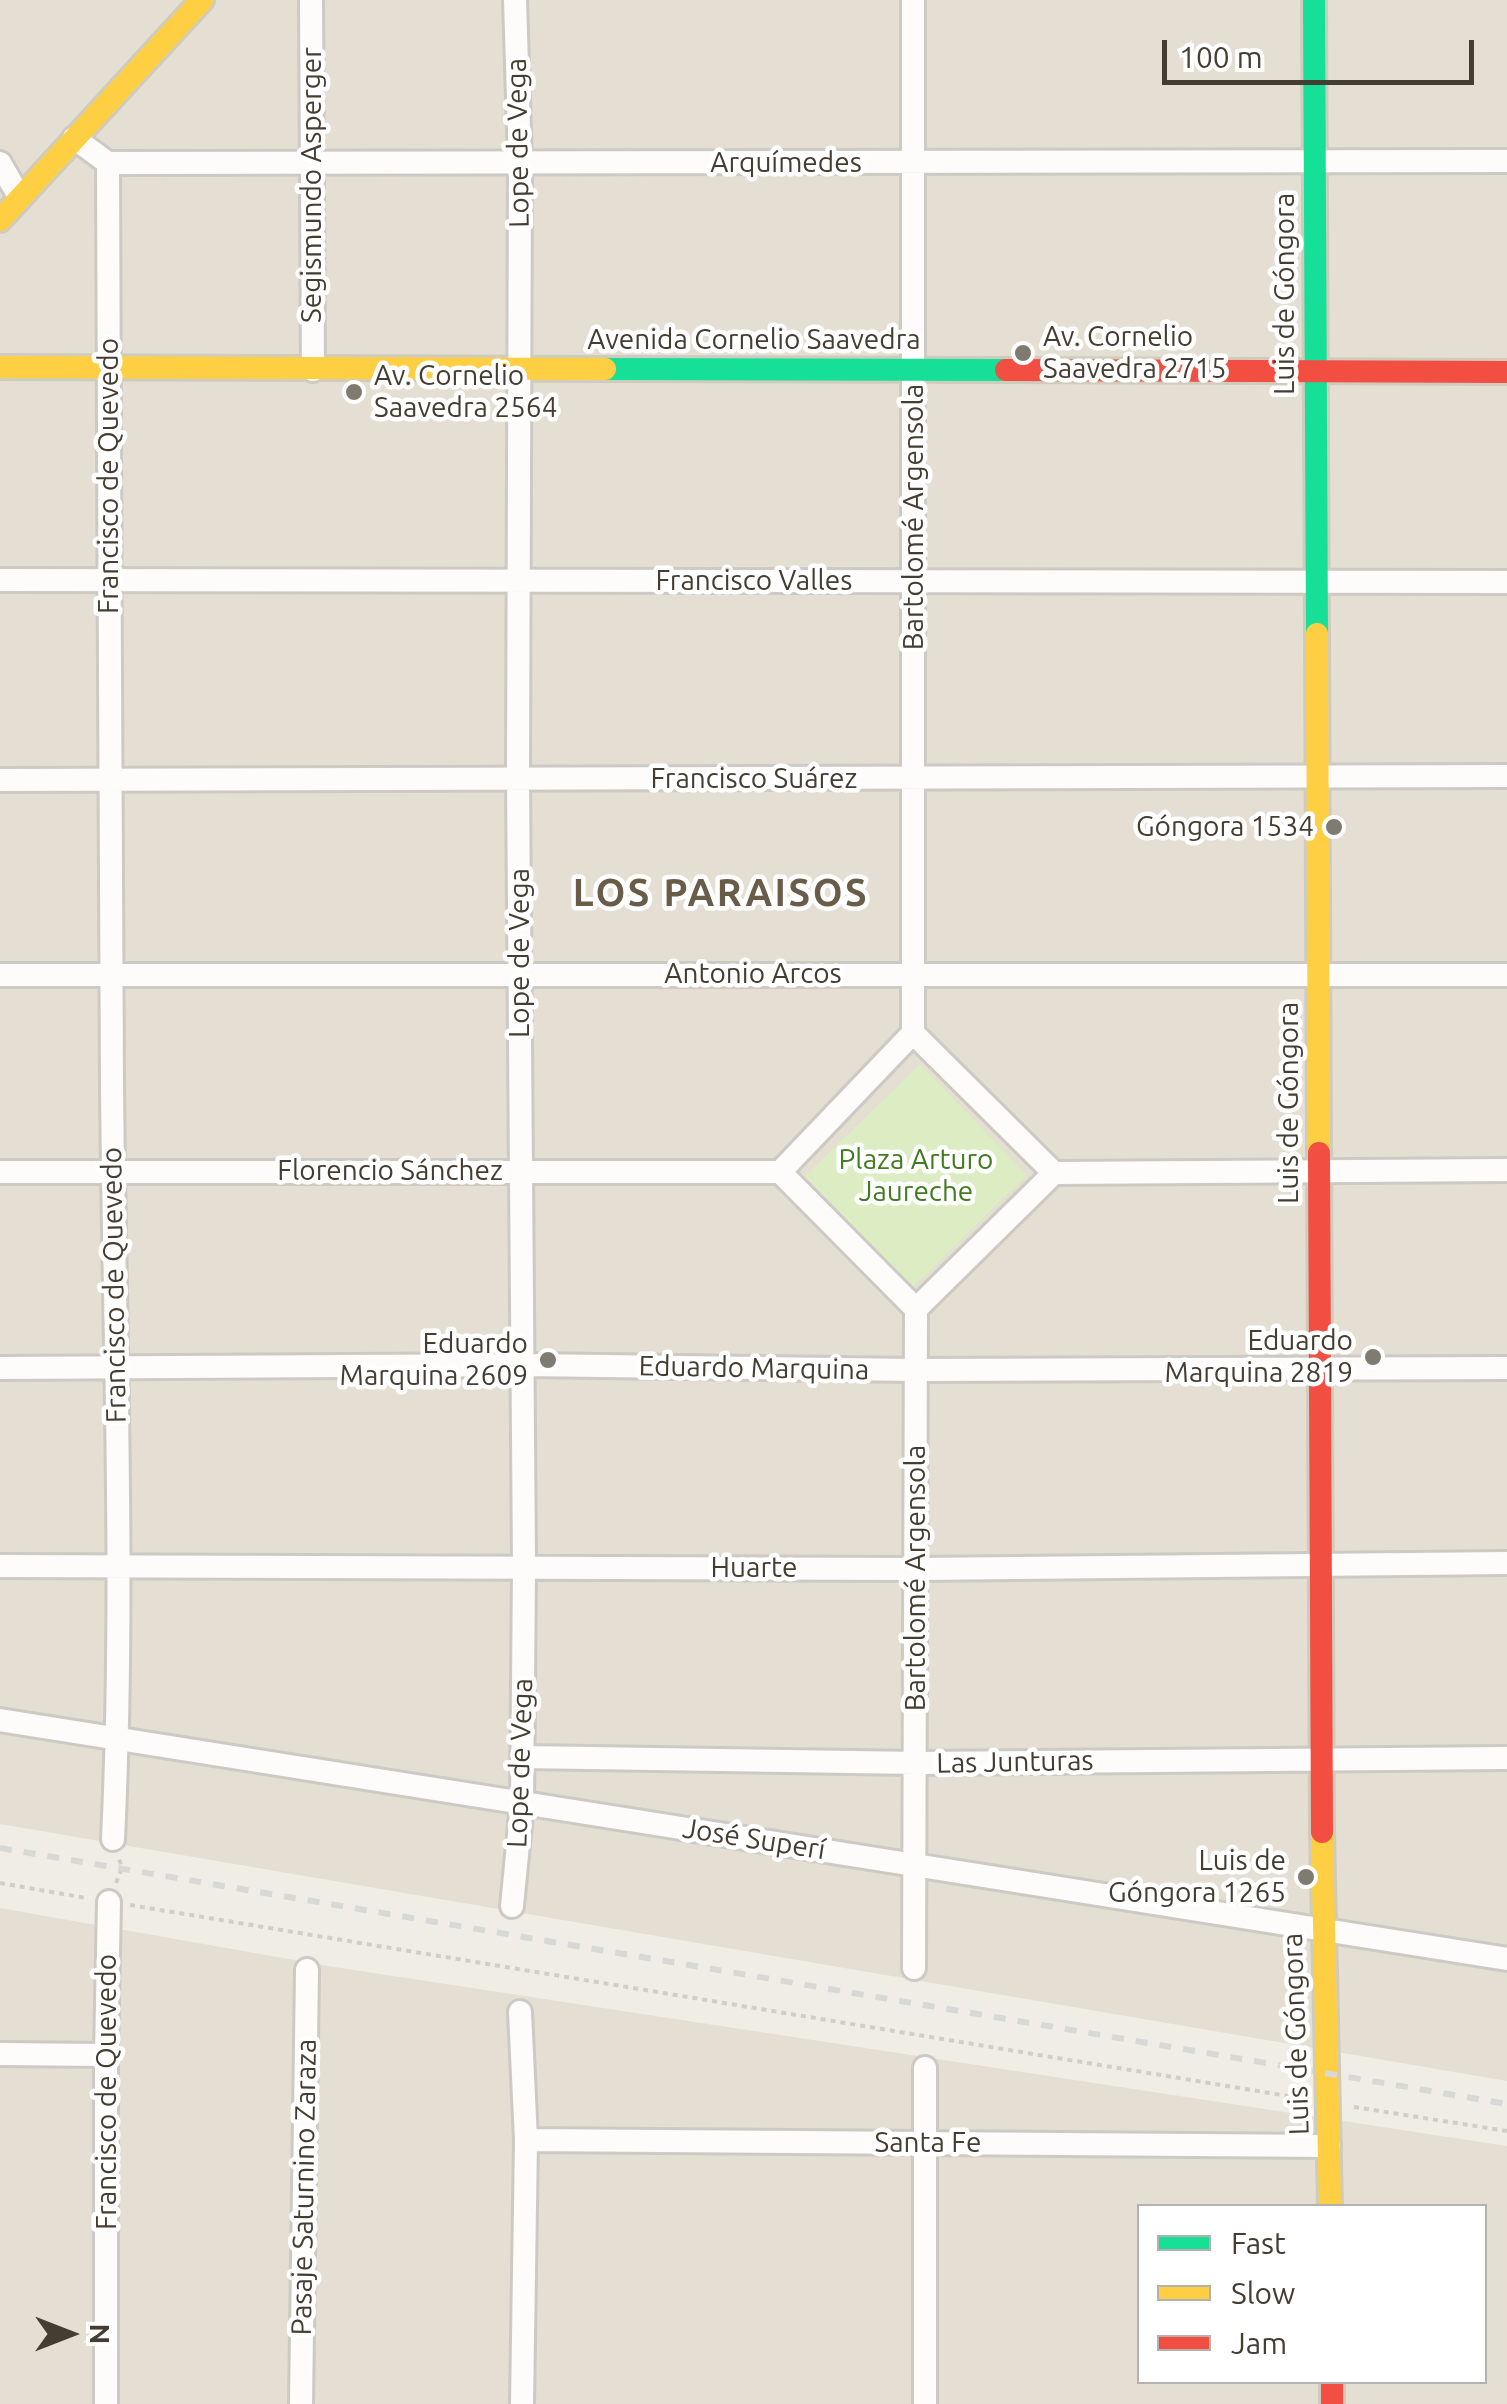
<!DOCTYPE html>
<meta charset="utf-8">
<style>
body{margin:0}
#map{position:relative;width:1507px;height:2404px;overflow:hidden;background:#efede6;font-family:Ubuntu,sans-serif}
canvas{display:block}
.legend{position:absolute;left:1137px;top:2204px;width:350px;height:180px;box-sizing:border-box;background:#fff;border:2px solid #b5b1ad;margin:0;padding:12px 18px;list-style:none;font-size:30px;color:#453d32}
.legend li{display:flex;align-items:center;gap:20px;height:50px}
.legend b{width:50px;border:2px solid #b5b1ad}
.north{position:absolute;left:20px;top:2284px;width:100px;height:100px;-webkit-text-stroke:8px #fff;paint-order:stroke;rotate:90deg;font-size:28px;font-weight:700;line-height:40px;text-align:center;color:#453d32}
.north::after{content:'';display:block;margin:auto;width:35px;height:45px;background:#453d32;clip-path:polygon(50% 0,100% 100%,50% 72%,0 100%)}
.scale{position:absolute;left:1162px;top:40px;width:312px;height:45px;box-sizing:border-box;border:5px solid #453d32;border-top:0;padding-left:12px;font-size:30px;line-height:35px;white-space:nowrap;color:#453d32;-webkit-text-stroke:8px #fff;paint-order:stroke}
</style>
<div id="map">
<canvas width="1507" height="2404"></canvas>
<ul class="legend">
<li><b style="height:12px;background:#16e098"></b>Fast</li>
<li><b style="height:12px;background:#ffcf43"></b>Slow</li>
<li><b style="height:12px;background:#f24e42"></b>Jam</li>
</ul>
<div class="north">N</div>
<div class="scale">100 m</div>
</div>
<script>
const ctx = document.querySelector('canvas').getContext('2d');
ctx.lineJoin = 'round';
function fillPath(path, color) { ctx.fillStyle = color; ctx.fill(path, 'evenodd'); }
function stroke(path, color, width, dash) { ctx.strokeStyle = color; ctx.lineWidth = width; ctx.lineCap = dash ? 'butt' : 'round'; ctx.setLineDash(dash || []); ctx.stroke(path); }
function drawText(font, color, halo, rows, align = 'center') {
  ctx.font = font + ' Ubuntu,sans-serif'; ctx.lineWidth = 9; ctx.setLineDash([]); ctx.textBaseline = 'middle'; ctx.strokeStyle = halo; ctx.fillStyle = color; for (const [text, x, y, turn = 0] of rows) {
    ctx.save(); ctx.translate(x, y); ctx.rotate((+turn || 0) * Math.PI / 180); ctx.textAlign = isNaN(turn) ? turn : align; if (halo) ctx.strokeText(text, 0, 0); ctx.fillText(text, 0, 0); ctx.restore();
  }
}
fillPath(new Path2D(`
 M0 0H1507V2081L0 1824Z
 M0 1908 328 1966 1507 2146V2404H0ZM1140 2206H1484V2382H1140Z`), '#e4dfd2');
fillPath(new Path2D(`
 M920 1064 1027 1175 913 1287 805 1176Z`), '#dcecc3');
const street = new Path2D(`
 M311 0 313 370
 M913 0V1033
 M74 138 108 163 1507 161
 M0 163 20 198
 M108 163C111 469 108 775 112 1081 114 1333 125 1587 113 1839
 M0 580 1507 582
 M0 780 1507 776
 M0 975H1507
 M913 1033 1054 1173
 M0 1172H780L916 1309
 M780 1172 913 1033
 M916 1309 1054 1173 1507 1170
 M0 1368 524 1365 915 1370 1507 1368
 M0 1566 918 1569 1507 1563
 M0 1720 1507 1959
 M523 1757 917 1763 1507 1758
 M512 1906 522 1804 524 1566 518 777 520 163 515 0
 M914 1968 916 1309
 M520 2012 526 2140 522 2404
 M0 2054 106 2055
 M526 2140 1329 2146
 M106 2404V2055L109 1902
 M301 2404 307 1970
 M925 2404V2068`);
const fast = new Path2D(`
 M1314 0 1317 634
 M605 369 1006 370`);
const slow = new Path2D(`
 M0 220 202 0
 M0 367 605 369
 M1317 634 1319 1153
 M1322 1832 1330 2206`);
const jam = new Path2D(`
 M1006 370 1507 372
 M1319 1153 1322 1832
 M1332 2382V2404`);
stroke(street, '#cdcac4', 28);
stroke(fast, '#d0ccbd', 28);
stroke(slow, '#d0ccbd', 28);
stroke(jam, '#d0ccbd', 28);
stroke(new Path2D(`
 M0 1883 86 1898
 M116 1883 122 1868 119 1859
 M130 1905 1300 2098
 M1354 2107 1507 2131`), '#d1cdc8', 4, [5, 5]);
stroke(street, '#fdfcfb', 22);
stroke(fast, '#16e098', 22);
stroke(slow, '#ffcf43', 22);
stroke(jam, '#f24e42', 22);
stroke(new Path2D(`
 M0 1848 1507 2104`), '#d8d8d7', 6, [12, 12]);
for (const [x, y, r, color] of [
 [1023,353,10,"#807b71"],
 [354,392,10,"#807b71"],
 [1334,827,10,"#807b71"],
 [1373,1357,10,"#807b71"],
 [548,1360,10,"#807b71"],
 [1306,1877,10,"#807b71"]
]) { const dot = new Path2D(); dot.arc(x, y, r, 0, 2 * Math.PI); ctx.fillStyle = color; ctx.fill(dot); stroke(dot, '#fff', 4); }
drawText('28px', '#453d32', '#fff', [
 ["Lope de Vega",518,143,-91],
 ["Arquímedes",786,163],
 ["Segismundo Asperger",312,185,-90],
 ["Luis de Góngora",1285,294,-90],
 ["Avenida Cornelio Saavedra",754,340],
 ["Francisco de Quevedo",109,476,-90],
 ["Bartolomé Argensola",914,517,-90],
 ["Francisco Valles",754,581],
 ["Francisco Suárez",754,779],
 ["Lope de Vega",520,953,-90],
 ["Antonio Arcos",753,974],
 ["Luis de Góngora",1289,1103,-90],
 ["Florencio Sánchez",390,1171],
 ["Francisco de Quevedo",114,1285,-91],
 ["Eduardo Marquina",754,1368,1],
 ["Huarte",754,1568],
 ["Bartolomé Argensola",916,1578,-90],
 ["Las Junturas",1015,1762,-1],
 ["Lope de Vega",520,1763,-88],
 ["José Superí",754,1839,9],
 ["Luis de Góngora",1296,2034,-92],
 ["Francisco de Quevedo",107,2092,-90],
 ["Santa Fe",928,2143],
 ["Pasaje Saturnino Zaraza",304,2187,-89]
]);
drawText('28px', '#453d32', '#fff', [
 ["Av. Cornelio",1043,337,"left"],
 ["Saavedra 2715",1043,369,"left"],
 ["Av. Cornelio",374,376,"left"],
 ["Saavedra 2564",374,408,"left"],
 ["Góngora 1534",1314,827],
 ["Eduardo",1353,1341],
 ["Marquina 2819",1353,1373],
 ["Eduardo",528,1344],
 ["Marquina 2609",528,1376],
 ["Luis de",1286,1861],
 ["Góngora 1265",1286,1893]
], 'right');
drawText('28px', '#437b20', '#fff', [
 ["Plaza Arturo",916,1160],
 ["Jaureche",916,1192]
]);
ctx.letterSpacing = '2.5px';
drawText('bold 38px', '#695c48', '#fff', [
 ["LOS PARAISOS",721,893]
]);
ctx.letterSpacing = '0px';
</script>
